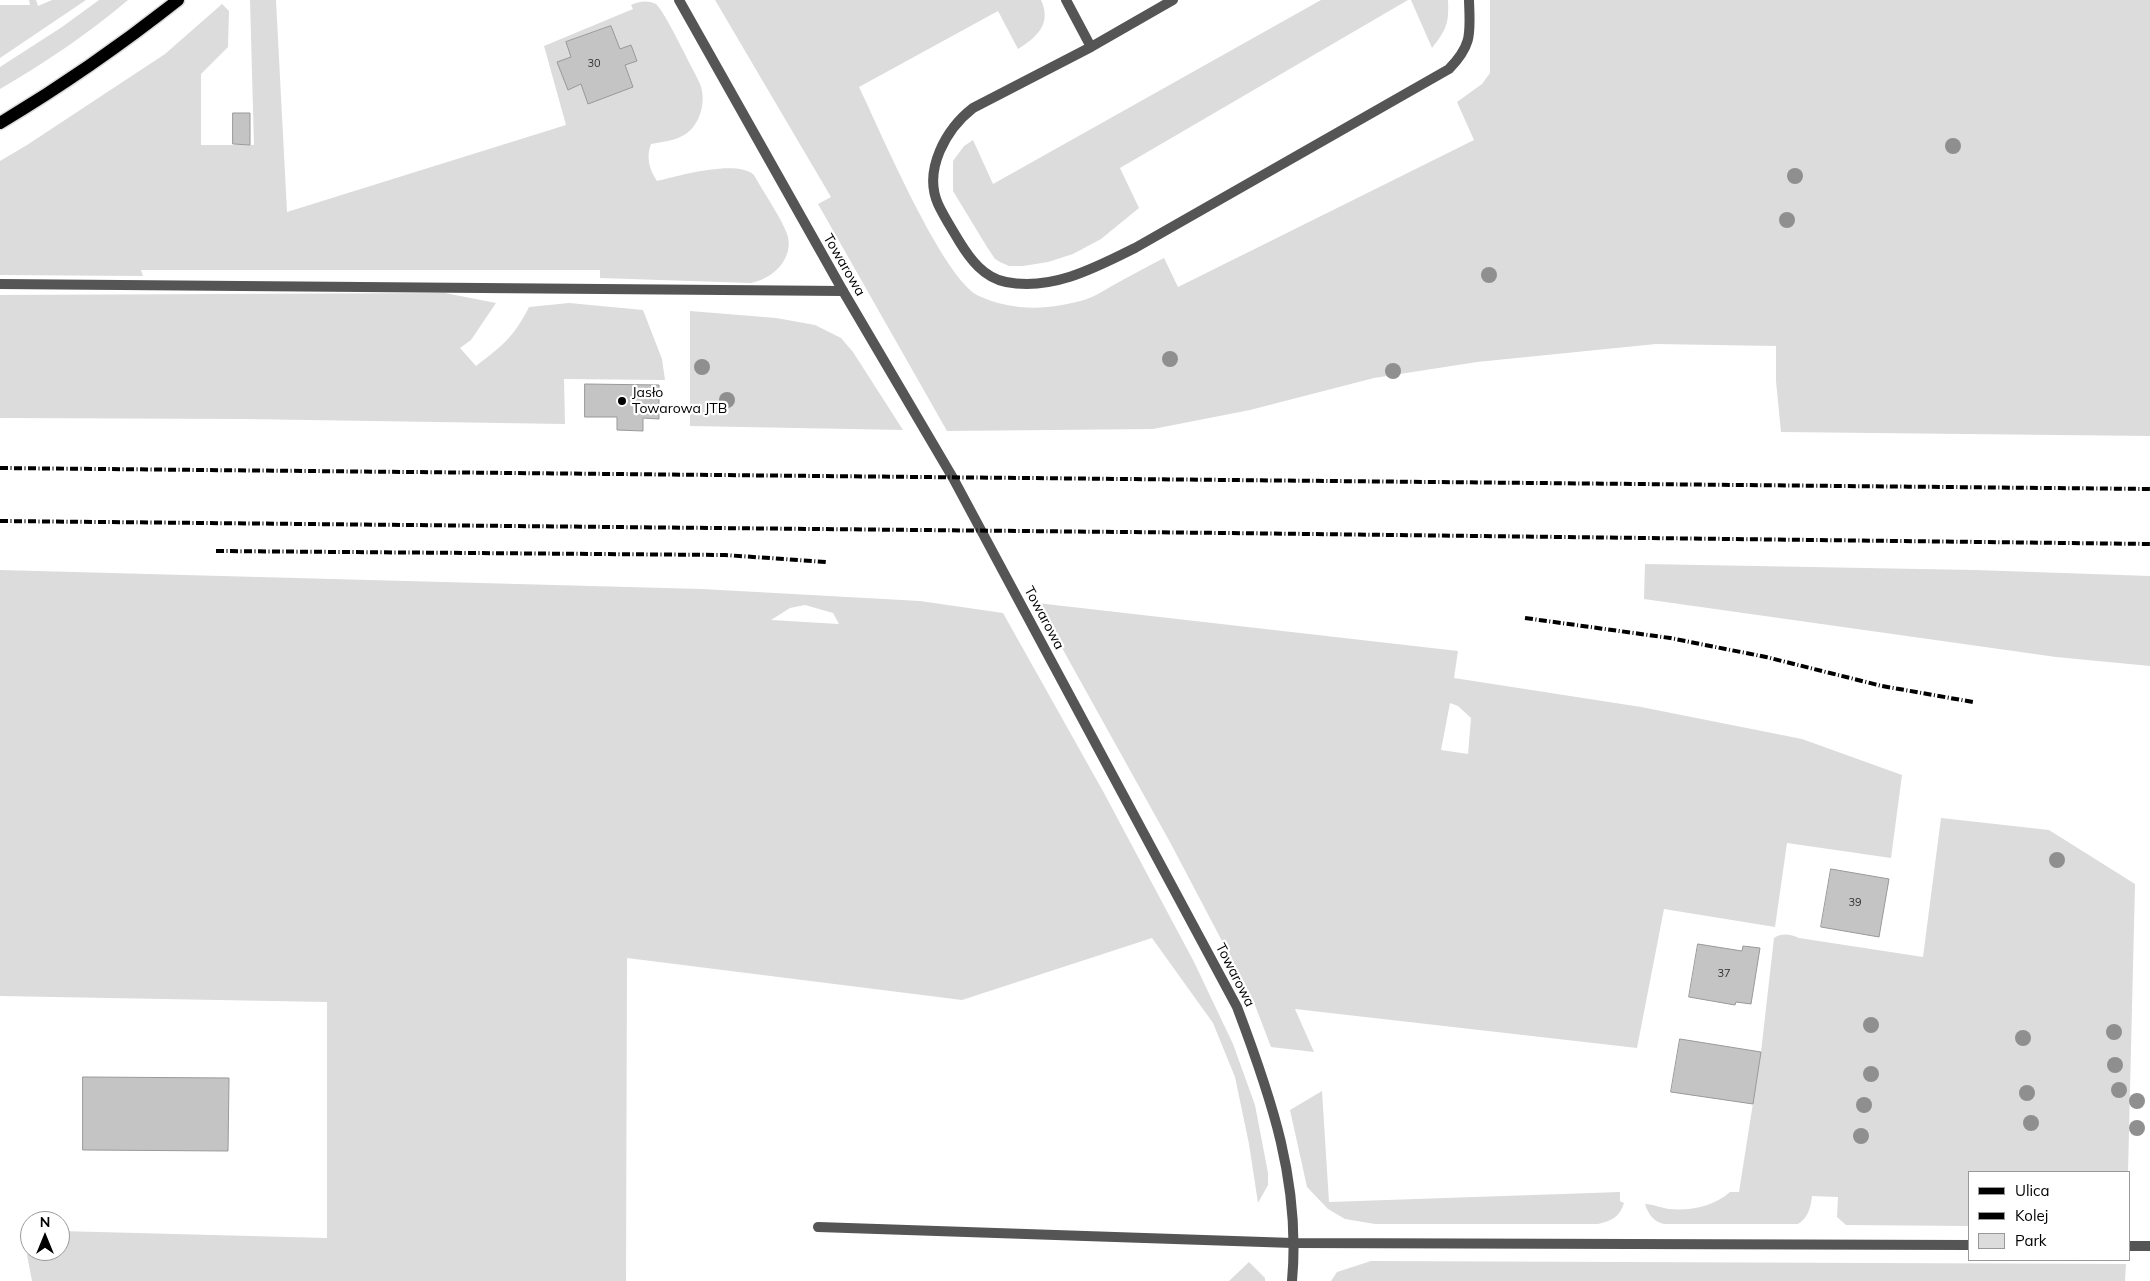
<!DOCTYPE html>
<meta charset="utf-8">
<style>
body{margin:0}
#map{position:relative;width:2150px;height:1281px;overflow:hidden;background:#fff;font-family:Mulish,sans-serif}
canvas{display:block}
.legend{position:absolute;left:1968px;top:1171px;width:162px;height:90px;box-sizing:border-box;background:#fff;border:1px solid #999;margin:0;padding:6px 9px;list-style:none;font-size:15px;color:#000}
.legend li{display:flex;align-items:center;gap:10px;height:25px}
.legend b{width:25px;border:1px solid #999}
.north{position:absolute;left:20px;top:1211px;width:50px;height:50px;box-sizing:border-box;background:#fff;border:1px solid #999;border-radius:50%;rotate:0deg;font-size:14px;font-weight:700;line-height:20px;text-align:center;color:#000}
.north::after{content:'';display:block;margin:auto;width:18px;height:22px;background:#000;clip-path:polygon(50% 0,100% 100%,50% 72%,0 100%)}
</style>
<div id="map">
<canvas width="2150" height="1281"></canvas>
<ul class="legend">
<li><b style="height:6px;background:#000"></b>Ulica</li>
<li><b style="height:6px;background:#000"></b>Kolej</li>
<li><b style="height:14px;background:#dcdcdc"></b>Park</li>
</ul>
<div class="north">N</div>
</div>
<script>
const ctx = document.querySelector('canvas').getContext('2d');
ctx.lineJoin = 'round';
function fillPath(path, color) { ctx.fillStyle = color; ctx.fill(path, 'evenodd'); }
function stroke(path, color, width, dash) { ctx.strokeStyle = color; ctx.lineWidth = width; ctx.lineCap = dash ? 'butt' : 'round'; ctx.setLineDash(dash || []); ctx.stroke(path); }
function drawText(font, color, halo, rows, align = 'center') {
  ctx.font = font + ' Mulish,sans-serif'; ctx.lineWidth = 4.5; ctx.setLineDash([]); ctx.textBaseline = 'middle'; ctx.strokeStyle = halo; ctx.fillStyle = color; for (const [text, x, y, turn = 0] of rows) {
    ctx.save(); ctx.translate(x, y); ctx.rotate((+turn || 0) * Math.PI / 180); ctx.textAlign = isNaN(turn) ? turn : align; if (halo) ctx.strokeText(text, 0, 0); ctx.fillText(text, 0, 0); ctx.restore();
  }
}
fillPath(new Path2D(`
 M29 0H36L38 6 52 0H86L0 58V5H30Z
 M99 0H128C89 33 45 63 0 89V67L62 27Z
 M250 0H276L287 212 566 125 544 46 633 9 631 5C639 1 648 0 656 4 664 12 677 39 683 50 688 61 695 73 700 84 707 101 700 126 684 135 674 141 662 142 651 144 646 157 649 169 657 181 679 176 736 159 754 175 762 190 784 222 788 237 793 260 772 279 751 283L600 278V270H141L143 276 0 275V161L27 145 165 54 222 4 229 11 228 47 201 74V145H254Z
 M715 0H1041C1052 24 1037 37 1018 49L998 11 859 87C879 128 943 280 979 296 1013 312 1052 310 1087 299 1095 296 1103 291 1110 287 1128 277 1146 267 1164 258L1178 287 1474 140 1457 102 1482 84 1490 73V0H2150V436L1781 432 1776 381V346L1656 344 1477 362 1374 378 1250 410 1153 429 947 431 818 204 831 197Z
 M1321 0H1408L1120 168 1139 208 1101 239 1073 254 1048 262 1023 266H1009L1000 262 995 259 987 247 953 191V161L964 146 973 140 993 184Z
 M1411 0H1448C1449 23 1447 29 1432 48Z
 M445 293 496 303 471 340 460 348 476 366C502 346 514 337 529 307L569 303 643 310 662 359 665 380 564 379 565 424 244 419 0 418V295Z
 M690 311 776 318 815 325 841 338 853 352 903 430 690 426Z
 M1645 564 1975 570 2150 576V666L2056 657 1644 599Z
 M0 570 702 589 920 601 1003 613 1104 793 1194 962 1233 1044 1255 1105 1268 1173V1185L1258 1203 1249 1144 1235 1077 1213 1023 1152 938 962 1000 627 958 626 1281H32L27 1255 30 1230V1251H60V1231L327 1238V1002L0 996ZM805 605 833 613 839 624 771 620 790 608Z
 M1037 603 1458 651 1454 678 1641 707 1802 739 1902 775 1891 858 1787 843 1775 927 1664 909 1637 1048 1295 1009 1314 1052 1271 1047 1253 1000 1171 844ZM1450 703 1458 706 1471 718 1468 754 1441 750Z
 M1941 818 2049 830 2135 884 2128 1172H1969V1226L1846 1225 1837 1217 1838 1197 1812 1196C1811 1207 1808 1218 1798 1224H1664C1654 1222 1648 1214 1645 1204 1653 1204 1661 1208 1669 1209 1690 1211 1713 1207 1730 1192H1739L1761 1052 1774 938C1782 933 1790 934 1799 938L1923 957Z
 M1322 1091 1329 1202 1620 1192V1201L1624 1203C1620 1217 1611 1221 1598 1224H1375L1345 1219 1328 1209 1307 1187 1290 1110Z
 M1371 1261 2126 1264 2125 1281H1331L1337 1272Z
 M1249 1262 1265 1278V1281H1229Z`), '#dcdcdc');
const building = new Path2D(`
 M611 26 620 49 631 45 637 61 625 65 633 87 588 104 581 84 568 90 557 62 571 57 566 42Z
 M233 113H250V145L233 144Z
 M585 384 659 385V419L643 418V431L617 430V417H585Z
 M1831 869 1889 879 1879 937 1821 927Z
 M1698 944 1742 951 1743 946 1760 948 1751 1004 1736 1002 1735 1005 1689 997Z
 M1680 1039 1761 1052 1753 1104 1671 1092Z
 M83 1077 229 1078 228 1151 83 1150Z`);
fillPath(building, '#c4c4c4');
stroke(building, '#999', 1);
const primary = new Path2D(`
 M0 123C62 86 121 45 178 0`);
stroke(primary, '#dbdbdb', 15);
stroke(new Path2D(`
 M1066 0 1091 47
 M1173 0 1091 47 973 108C946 129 923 170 938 204 944 217 952 229 959 241 970 259 984 278 1006 282 1052 291 1095 268 1135 248L1449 69C1473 44 1470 33 1469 0
 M0 284 843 291
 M818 1227 1293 1243 1969 1245
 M2129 1246H2150`), '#555', 10);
stroke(new Path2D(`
 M679 0 843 291 953 478 1237 1007C1271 1097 1301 1183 1292 1281`), '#555', 10);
stroke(primary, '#000', 12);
stroke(new Path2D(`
 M0 468C717 475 1433 482 2150 489
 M0 521 1226 533 2150 544
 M216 551 725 555 826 562
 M1525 618 1670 638 1766 657 1882 686 1973 702`), '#000', 4, [8, 2.5, 1, 2.5]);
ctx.fillStyle = '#8f8f8f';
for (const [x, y] of [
 [1953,146],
 [1795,176],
 [1787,220],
 [1489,275],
 [1170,359],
 [702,367],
 [1393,371],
 [727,400],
 [2057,860],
 [1871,1025],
 [2114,1032],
 [2023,1038],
 [2115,1065],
 [1871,1074],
 [2119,1090],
 [2027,1093],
 [2137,1101],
 [1864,1105],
 [2031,1123],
 [2137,1128],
 [1861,1136]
]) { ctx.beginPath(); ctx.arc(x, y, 8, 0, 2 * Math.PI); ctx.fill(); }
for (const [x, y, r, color] of [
 [622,401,5,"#000"]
]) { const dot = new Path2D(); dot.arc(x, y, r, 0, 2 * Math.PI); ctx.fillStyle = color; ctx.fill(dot); stroke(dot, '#fff', 2); }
drawText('11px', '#313131', null, [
 ["30",594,64],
 ["39",1855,903],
 ["37",1724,974]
]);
drawText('14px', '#000', '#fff', [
 ["Towarowa",844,265,60],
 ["Towarowa",1044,618,62],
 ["Towarowa",1235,975,63]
]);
drawText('14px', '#000', '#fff', [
 ["Jasło",632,393],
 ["Towarowa JTB",632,409]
], 'left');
</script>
